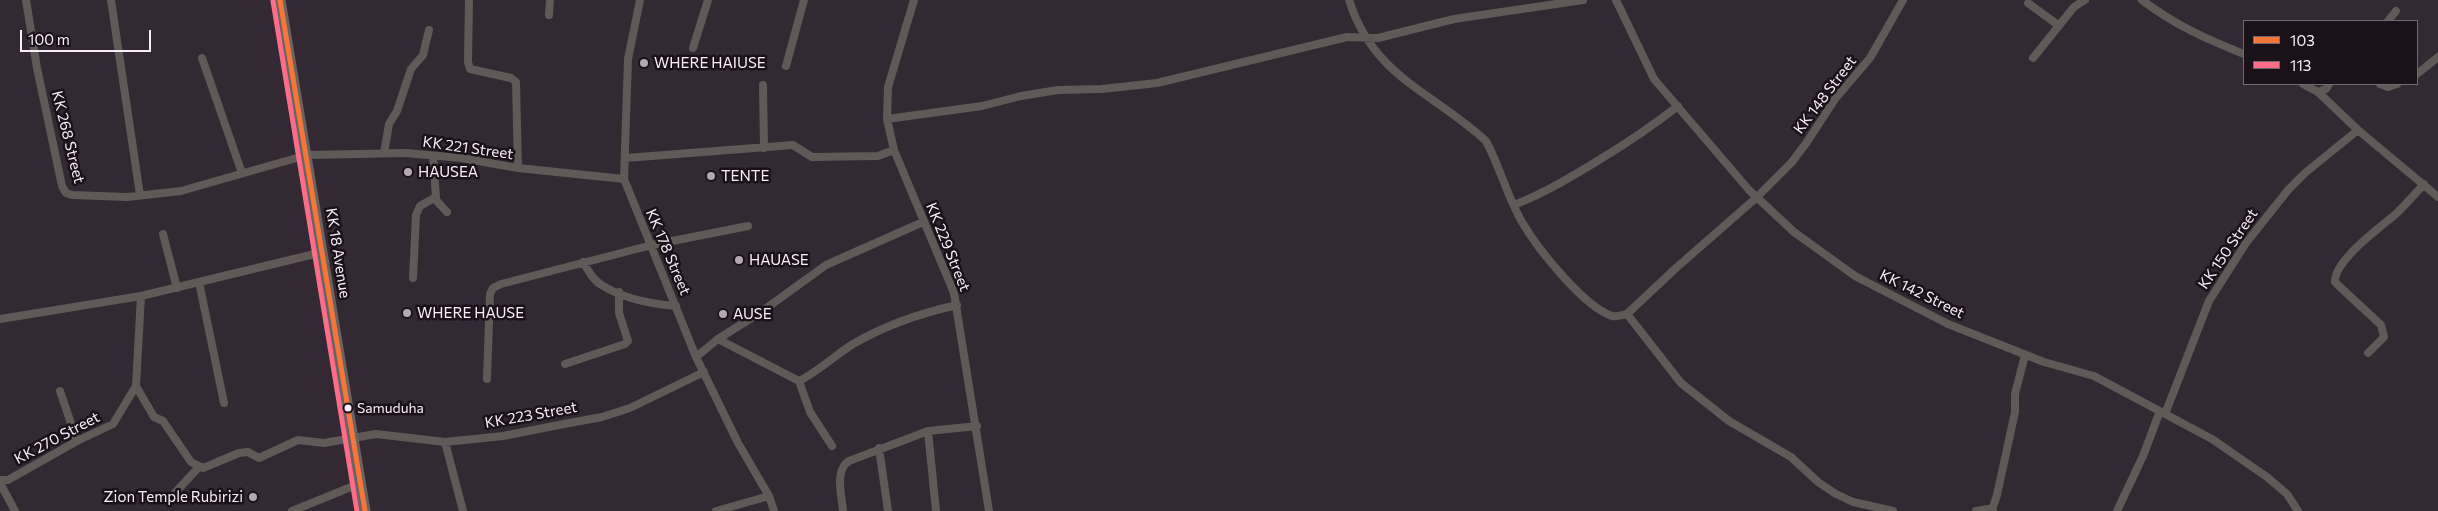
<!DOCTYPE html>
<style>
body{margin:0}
#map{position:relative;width:2438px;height:511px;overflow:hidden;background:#332933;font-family:Commissioner,sans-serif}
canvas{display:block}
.legend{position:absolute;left:2243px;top:20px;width:175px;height:65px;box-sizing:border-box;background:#1a1119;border:1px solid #746973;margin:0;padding:6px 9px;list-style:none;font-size:15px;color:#faedf9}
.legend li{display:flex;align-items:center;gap:10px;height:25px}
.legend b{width:25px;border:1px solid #746973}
.scale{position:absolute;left:20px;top:30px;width:131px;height:22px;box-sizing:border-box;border:2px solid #faedf9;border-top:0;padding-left:6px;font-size:15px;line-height:18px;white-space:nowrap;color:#faedf9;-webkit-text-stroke:4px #1a1119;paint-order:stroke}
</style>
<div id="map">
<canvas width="2438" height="511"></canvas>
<ul class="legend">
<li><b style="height:6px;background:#f5763a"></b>103</li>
<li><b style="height:6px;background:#fb6d88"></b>113</li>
</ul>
<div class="scale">100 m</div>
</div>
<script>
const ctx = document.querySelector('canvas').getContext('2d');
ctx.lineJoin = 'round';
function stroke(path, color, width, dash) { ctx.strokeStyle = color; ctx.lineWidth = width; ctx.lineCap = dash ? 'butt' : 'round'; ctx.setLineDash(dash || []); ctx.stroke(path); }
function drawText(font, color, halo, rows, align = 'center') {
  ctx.font = font + ' Commissioner,sans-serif'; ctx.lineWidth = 5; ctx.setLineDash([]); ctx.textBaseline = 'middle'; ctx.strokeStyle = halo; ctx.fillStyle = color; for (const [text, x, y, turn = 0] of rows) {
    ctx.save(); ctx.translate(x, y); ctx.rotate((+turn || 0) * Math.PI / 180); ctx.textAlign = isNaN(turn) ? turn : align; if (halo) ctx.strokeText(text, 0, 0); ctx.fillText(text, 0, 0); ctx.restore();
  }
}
stroke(new Path2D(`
 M26 0 37 68 62 186 66 193 72 195 127 197 181 191 307 155 406 153 461 158 518 168 624 179
 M111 0 140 195
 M469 0 468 62 470 69 511 78 516 82 518 168
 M640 0 628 59 624 179 696 357 738 443 769 496 774 511
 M914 0 888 87 887 119 894 150 954 293 989 511
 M1349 0C1374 78 1432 91 1486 141 1500 167 1507 196 1522 222 1537 248 1583 306 1612 316 1617 317 1622 315 1627 314L1676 268 1756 198 1792 162 1807 142 1835 99 1870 58 1903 0
 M1616 0 1654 79 1749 190 1794 232 1855 276 1948 324 2044 362 2094 376 2212 439 2267 477 2287 494 2298 511
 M2142 0C2175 25 2206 39 2244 54
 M2028 3 2058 25
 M549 15 550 0
 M2388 21 2396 11
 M693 48 708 0
 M202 58 242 173
 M2033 58 2074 7 2085 0
 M786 66 804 0
 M2417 74 2438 57
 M2303 84 2318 92 2358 130 2438 197
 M2380 84 2388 87 2397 84
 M763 85 764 148
 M2318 92 2326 89 2329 84
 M887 119 982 106 1021 96 1058 90 1102 89 1157 83 1347 37 1378 38 1454 19 1583 0
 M384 153 389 124 397 111 411 69 423 55 429 30
 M626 158 793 145 812 157 878 156 894 150
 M435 199 447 212
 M1514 205C1545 193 1571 177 1599 160 1627 143 1651 127 1678 106
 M163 234 177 288
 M583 262C588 270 592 279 600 284 621 298 652 304 676 306
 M413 278 416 215 420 206 436 197 433 156
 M199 282 224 403
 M1627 314 1681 383 1729 421 1791 457 1818 482 1836 494 1853 502 1893 511
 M0 319 141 296 323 252
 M718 339 799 381C819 371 834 356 853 344 884 326 921 313 957 305
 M2368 353 2384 337 2381 325 2339 286 2335 282C2334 260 2381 227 2397 213 2406 204 2415 194 2424 184
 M696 357 718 339 761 312 826 265 923 222
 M565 364 625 344 628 341 619 313V292
 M487 379 490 294 493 288 501 284 652 245 748 226
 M799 381 810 412 832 446
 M136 386 154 417 163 421 191 462 203 468 239 453 248 452 259 458 298 440 324 443 376 434 445 442 503 436 564 424 602 417 630 408 704 372
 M60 391 77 441
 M2165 414 2209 301 2246 243 2288 190 2305 173 2358 130
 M928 431 936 511
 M445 442 463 511
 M879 448 888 511
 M0 480H8L77 441 113 424 136 386 141 296
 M0 483 15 511
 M171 497 199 467
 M1992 510 1997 495 2015 412V394L2025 355
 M292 511 361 483
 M716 511 769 496
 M843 511C842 496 834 470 849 461L928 431 977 426
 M1976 511 1988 509 1993 511
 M2117 511 2143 456 2160 411`), '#5f5958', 8);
stroke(new Path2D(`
 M280 0 365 511`), '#6a6362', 11);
stroke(new Path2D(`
 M280 0 365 511`), '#f5763a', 5);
stroke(new Path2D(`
 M273 1 357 511`), '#fb6d88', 5);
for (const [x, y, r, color] of [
 [644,63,5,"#b4a8b4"],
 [408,172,5,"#b4a8b4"],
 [711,176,5,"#b4a8b4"],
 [739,260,5,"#b4a8b4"],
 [407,313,5,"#b4a8b4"],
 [723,314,5,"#b4a8b4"],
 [348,408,4.5,"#faedf9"],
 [253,497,5,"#b4a8b4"]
]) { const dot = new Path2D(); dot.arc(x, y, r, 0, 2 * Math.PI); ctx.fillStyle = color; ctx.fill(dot); stroke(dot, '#1a1119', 2); }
drawText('14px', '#faedf9', '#1a1119', [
 ["Samuduha",357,408]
], 'left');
drawText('15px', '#faedf9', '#1a1119', [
 ["WHERE HAIUSE",654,63],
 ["HAUSEA",418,172],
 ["TENTE",721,176],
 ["HAUASE",749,260],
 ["WHERE HAUSE",417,313],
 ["AUSE",733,314],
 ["Zion Temple Rubirizi",243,497,"right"]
], 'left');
drawText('15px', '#faedf9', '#1a1119', [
 ["KK 148 Street",1825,95,-53],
 ["KK 268 Street",68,137,76],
 ["KK 221 Street",468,148,8],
 ["KK 229 Street",948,247,68],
 ["KK 150 Street",2228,249,-56],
 ["KK 178 Street",668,252,67],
 ["KK 18 Avenue",338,253,81],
 ["KK 142 Street",1922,294,26],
 ["KK 223 Street",531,415,-10],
 ["KK 270 Street",57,438,-28]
]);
</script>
